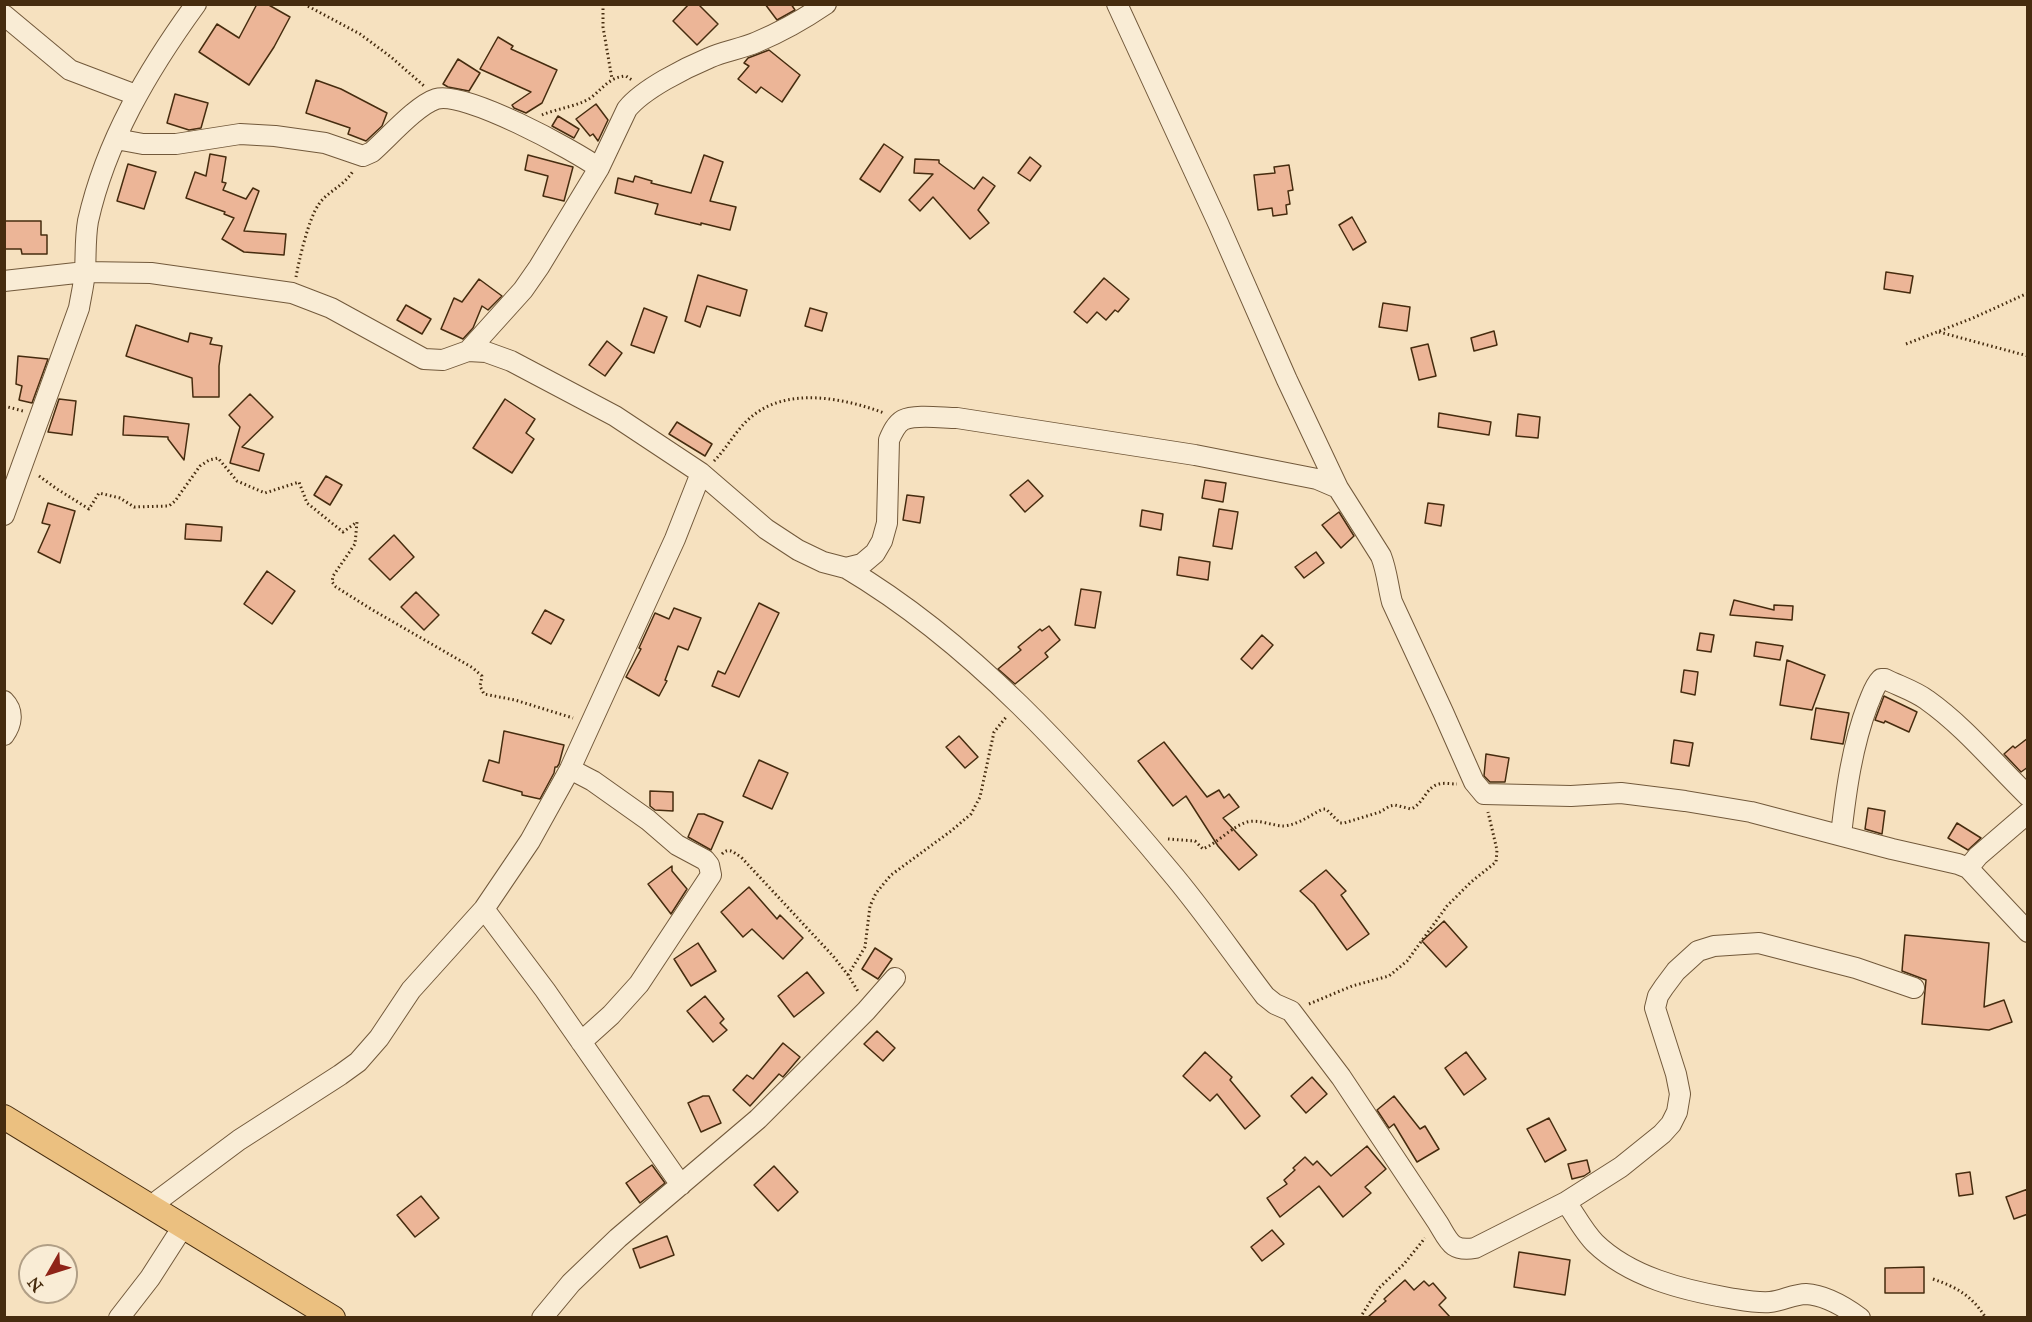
<!DOCTYPE html>
<style>
body{margin:0}
#map{position:relative;width:2032px;height:1322px;overflow:hidden;background:#f6e1bf;font-family:"IM FELL Great Primer",serif}
canvas{display:block}
.frame{position:absolute;inset:0;border:6px solid #462c0f;pointer-events:none}
.north{position:absolute;left:18px;top:1244px;width:60px;height:60px;box-sizing:border-box;background:#f9ecd5;border:2px solid #b19f86;border-radius:50%;rotate:231deg;font-size:16px;font-weight:700;line-height:24px;text-align:center;color:#462c0f}
.north::after{content:'';display:block;margin:auto;width:21px;height:27px;background:#8f2418;clip-path:polygon(50% 0,100% 100%,50% 72%,0 100%)}
</style>
<div id="map">
<canvas width="2032" height="1322"></canvas>
<div class="frame"></div>
<div class="north">N</div>
</div>
<script>
const ctx = document.querySelector('canvas').getContext('2d');
ctx.lineJoin = 'round';
function fillPath(path, color) { ctx.fillStyle = color; ctx.fill(path, 'evenodd'); }
function stroke(path, color, width, dash) { ctx.strokeStyle = color; ctx.lineWidth = width; ctx.lineCap = dash ? 'butt' : 'round'; ctx.setLineDash(dash || []); ctx.stroke(path); }
const building = new Path2D(`
 M257 4H267L290 17 274 47 249 85 199 52 217 24 239 38Z
 M689 4H698L718 24 697 45 673 21Z
 M765 4H791L795 10 777 20Z
 M498 37 513 46 511 49 557 70 542 103 526 113 514 108 512 105 531 92 480 69Z
 M769 50 800 75 782 102 761 87 756 93 738 79 749 66 744 63 748 58Z
 M458 59 480 73 469 91 448 87 443 84Z
 M316 80 341 89 387 113 382 126 366 141 348 134 350 128 306 113Z
 M175 94 208 103 201 128 189 130 167 123Z
 M596 104 608 120 598 141 593 134 590 136 576 119Z
 M558 116 579 129 574 138 552 126Z
 M884 144 903 157 880 192 860 179Z
 M210 154 226 157 222 182 226 183 223 190 246 199 253 188 259 191 244 231 286 234 284 255 244 252 222 239 234 218 224 214 225 212 186 198 195 172 206 176Z
 M528 155 573 167 564 201 543 196 548 176 525 170Z
 M704 155 723 162 710 201 736 207 730 230 701 223V225L655 214 658 204 615 193 618 178 633 182 635 176 652 181 651 183 691 193Z
 M1030 157 1041 166 1030 181 1018 173Z
 M915 159 939 160V163L974 189 983 177 995 186 978 210 989 223 970 239 933 197 920 211 909 200 933 174 914 173Z
 M128 164 156 172 144 209 117 201Z
 M1289 165 1293 190 1288 191 1290 204 1286 205 1287 214 1273 216 1272 208 1258 210 1254 175 1275 173 1274 167Z
 M1352 217 1366 242 1353 250 1339 225Z
 M4 221H41V235H47V254H22L21 249H4Z
 M1886 272 1913 276 1910 293 1884 289Z
 M698 275 747 290 740 316 707 306 700 327 685 321Z
 M1104 278 1129 299 1118 312 1115 310 1106 320 1097 312 1087 323 1074 312Z
 M479 279 502 296 488 310 482 306 473 328 463 339 441 329 454 298 462 302Z
 M1383 303 1410 307 1407 331 1379 327Z
 M406 305 431 319 422 334 397 320Z
 M644 308 667 317 654 353 631 345Z
 M810 308 827 313 822 331 805 326Z
 M136 325 188 342 190 333 212 338 210 344 222 346 219 366V397H193L192 378 126 356Z
 M1494 331 1497 345 1474 351 1471 338Z
 M607 341 622 353 605 376 589 365Z
 M1428 344 1436 376 1419 380 1411 348Z
 M18 356 48 359 32 403 19 400 22 386 16 384Z
 M250 394 273 417 242 447 264 454 259 471 230 463 240 427 229 415Z
 M59 399 76 401 72 435 48 432Z
 M505 399 535 419 526 433 534 439 512 473 473 448Z
 M1439 413 1491 422 1489 435 1438 427Z
 M1518 414 1540 417 1538 438 1516 436Z
 M124 416 189 424 184 460 168 439V437L123 435Z
 M677 422 712 444 705 456 669 434Z
 M326 476 342 485 330 505 314 495Z
 M1028 480 1043 496 1025 512 1010 495Z
 M1205 480 1226 483 1223 502 1202 498Z
 M907 495 924 497 920 523 903 520Z
 M48 503 75 511 60 563 38 552 50 525 42 523Z
 M1428 503 1444 505 1441 526 1425 523Z
 M1219 509 1238 512 1232 549 1213 546Z
 M1142 510 1163 514 1161 530 1140 526Z
 M1339 512 1354 536 1341 548 1322 525Z
 M186 524 222 527 221 541 185 539Z
 M394 535 414 557 390 580 369 559Z
 M1316 552 1324 563 1304 578 1295 567Z
 M1179 557 1210 562 1208 580 1177 575Z
 M267 571 295 591 272 624 244 604Z
 M1081 589 1101 592 1095 628 1075 625Z
 M416 592 439 615 424 630 401 607Z
 M1734 600 1774 610V605L1793 606 1792 620 1730 615Z
 M759 603 779 613 739 697 712 686 718 671 725 674Z
 M674 608 701 618 688 650 678 646 665 680 667 681 659 696 626 677 641 649 639 648 655 613 669 619Z
 M545 610 564 620 551 644 532 633Z
 M1049 626 1060 640 1045 653 1048 657 1015 684 998 669 1021 650 1018 647 1040 629 1042 631Z
 M1700 633 1714 635 1711 652 1697 650Z
 M1262 635 1273 645 1252 669 1241 659Z
 M1756 642 1783 646 1780 660 1754 656Z
 M1787 660 1825 675 1812 710 1780 705Z
 M1684 670 1698 672 1695 695 1681 692Z
 M1884 696 1917 712 1909 732 1885 721 1884 723 1875 720Z
 M1816 708 1849 713 1843 744 1811 739Z
 M504 731 564 745 559 764 557 767H555L554 773 540 799 522 795V792L483 781 489 760 499 763Z
 M959 736 978 757 965 768 946 747Z
 M2028 738V767L2021 772 2004 754 2013 746 2015 748Z
 M1674 740 1693 743 1689 766 1671 763Z
 M1164 742 1207 797 1219 790 1224 798 1229 794 1239 807 1223 818 1257 855 1239 870 1218 846 1186 796 1173 806 1138 761Z
 M1486 754 1509 758 1505 782H1490L1484 776Z
 M759 760 788 773 772 809 743 796Z
 M650 791 673 792V811L655 810 650 806Z
 M1868 808 1885 811 1882 834 1865 829Z
 M698 814H704L723 822 711 850 688 837Z
 M1957 823 1981 838 1968 850 1948 838Z
 M672 866V871L687 889 671 914 648 884Z
 M1326 870 1346 891 1341 895 1369 934 1347 950 1314 904 1300 891Z
 M749 887 777 919 780 915 803 938 783 959 752 929 743 937 721 912Z
 M1444 921 1467 947 1446 967 1422 941Z
 M1905 935 1989 943 1984 1007 2004 1000 2012 1022 1989 1030 1922 1024 1926 980 1902 971Z
 M698 943 716 971 691 986 674 959Z
 M875 948 892 959 878 979 862 969Z
 M807 972 824 993 794 1017 778 996Z
 M705 996 724 1019 720 1023 727 1030 713 1042 687 1011Z
 M877 1031 895 1048 883 1061 864 1044Z
 M783 1043 800 1057 783 1077 779 1074 750 1106 733 1090 747 1075 753 1079Z
 M1205 1052 1232 1077 1230 1080 1260 1116 1245 1129 1217 1094 1210 1101 1183 1076Z
 M1466 1052 1486 1079 1464 1095 1445 1068Z
 M1312 1077 1327 1094 1306 1113 1291 1096Z
 M703 1096H709L721 1123 701 1132 688 1103Z
 M1394 1096 1420 1129 1425 1126 1439 1149 1417 1162 1394 1124 1389 1128 1377 1110Z
 M1549 1118 1566 1150 1545 1162 1527 1129Z
 M1367 1146 1386 1169 1365 1187 1371 1193 1343 1217 1319 1186 1280 1217 1267 1198 1287 1184 1284 1180 1295 1170 1293 1168 1305 1157 1313 1165 1317 1161 1331 1176Z
 M1587 1160 1590 1172 1584 1176 1572 1179 1568 1164Z
 M652 1165 665 1183 640 1203 626 1183Z
 M774 1166 798 1192 778 1211 754 1185Z
 M1970 1172 1973 1194 1959 1196 1956 1174Z
 M2028 1189V1214L2014 1219 2006 1197Z
 M421 1196 439 1218 415 1237 397 1215Z
 M1272 1230 1284 1244 1262 1261 1251 1247Z
 M667 1236 674 1255 640 1268 633 1249Z
 M1519 1252 1570 1260 1565 1295 1514 1287Z
 M1924 1267V1293H1885V1268Z
 M1405 1280 1414 1290 1424 1281 1429 1286 1433 1283 1446 1298 1439 1305 1450 1317H1368L1386 1301 1384 1299Z`);
fillPath(building, '#ecb597');
stroke(building, '#462c0f', 1.5);
const minor = new Path2D(`
 M1117 4 1218 223 1287 380 1338 488 1381 556C1387 571 1388 587 1392 602L1443 712 1474 782 1484 794 1571 796 1621 793 1685 801 1751 812 1892 849 1958 864 1968 868 2028 932
 M4 15 70 70 136 95
 M116 139 143 144H176L240 134 275 136 325 143 363 156 372 152C388 138 417 105 436 99 464 90 574 150 599 168
 M4 281 85 272 151 273 292 293 331 308 424 359 443 360 468 351 486 352 511 361 615 416 701 473 766 529 798 550 823 562 846 568 862 564 875 553 882 541 887 523 889 440C892 433 896 424 903 420 915 414 943 418 957 418L1195 455 1317 479 1338 488
 M468 351 523 290 539 267 599 168 627 109C643 89 685 68 709 58 724 51 741 49 757 42 781 32 804 19 826 4
 M4 515 79 308C81 296 84 284 85 271 86 255 85 238 88 221 106 141 148 70 196 4
 M846 568C971 642 1076 758 1169 870 1203 910 1233 954 1265 996L1275 1004 1291 1011 1341 1077 1438 1223C1449 1241 1451 1252 1475 1248L1566 1202 1621 1167 1662 1134 1671 1124 1677 1112 1680 1094 1676 1074 1655 1008 1658 996 1664 987 1676 971 1698 951 1714 946 1759 943 1856 968 1914 988
 M4 701C14 711 12 724 4 735
 M570 769 593 781 648 820 677 845 705 860 709 865 711 875 639 984 611 1015 581 1042
 M1841 835C1846 791 1852 746 1868 704 1872 695 1874 686 1881 679H1885C1899 686 1915 691 1927 700 1965 727 1994 763 2028 796
 M1968 868 1978 856 2028 813
 M484 909 545 990 681 1185
 M1566 1202C1575 1215 1584 1232 1595 1243 1630 1277 1683 1290 1729 1298 1742 1300 1756 1303 1770 1302 1782 1301 1794 1294 1806 1294 1824 1295 1845 1307 1860 1318
 M152 1205 239 1140 340 1075 358 1062 379 1038 411 990 484 909 530 841 570 769 675 539 701 473
 M119 1318 150 1278 184 1225
 M542 1318 571 1283 618 1238 758 1119 866 1011 895 978`);
const major = new Path2D(`
 M4 1117 333 1318`);
stroke(minor, '#72593b', 22);
stroke(major, '#462c0f', 26);
stroke(new Path2D(`
 M304 4 360 34 391 57 424 86
 M603 4V27L612 79
 M542 115C558 108 581 106 593 96 604 87 610 77 626 76L632 80
 M296 277C299 260 309 217 319 204 328 191 344 186 353 171
 M1939 332 2028 356
 M1906 344 1973 318 2028 293
 M4 406 23 411
 M714 461C727 448 736 430 750 418 786 386 844 398 884 413
 M39 476 57 489 89 509 99 493 120 498 134 507 169 506 175 501 200 466 209 460 218 458 237 481 265 493 299 482 307 503 343 532 357 522 355 544 333 576 332 582 336 587 371 609 473 668 482 676 480 686 484 694 515 700 573 718
 M1168 839 1195 841 1203 849C1219 842 1231 827 1247 822 1259 819 1273 826 1284 826 1300 824 1310 815 1323 809H1326L1340 823H1344L1380 812 1390 806 1395 805 1411 809C1423 804 1425 790 1436 785 1442 782 1450 784 1457 784
 M722 854C729 847 733 852 741 857L833 956 848 975 859 993
 M848 975 865 947 870 906 876 893 891 875 951 831 971 814 980 797 994 732 1007 716
 M1309 1004 1352 986 1389 976 1407 961 1447 906 1471 882 1496 862 1497 850 1488 812
 M1933 1279C1958 1288 1971 1295 1986 1318
 M1360 1318 1378 1289 1404 1264 1425 1238`), '#462c0f', 3, [1.5, 3]);
stroke(minor, '#f9ecd5', 20);
stroke(major, '#ebc080', 24);
</script>
